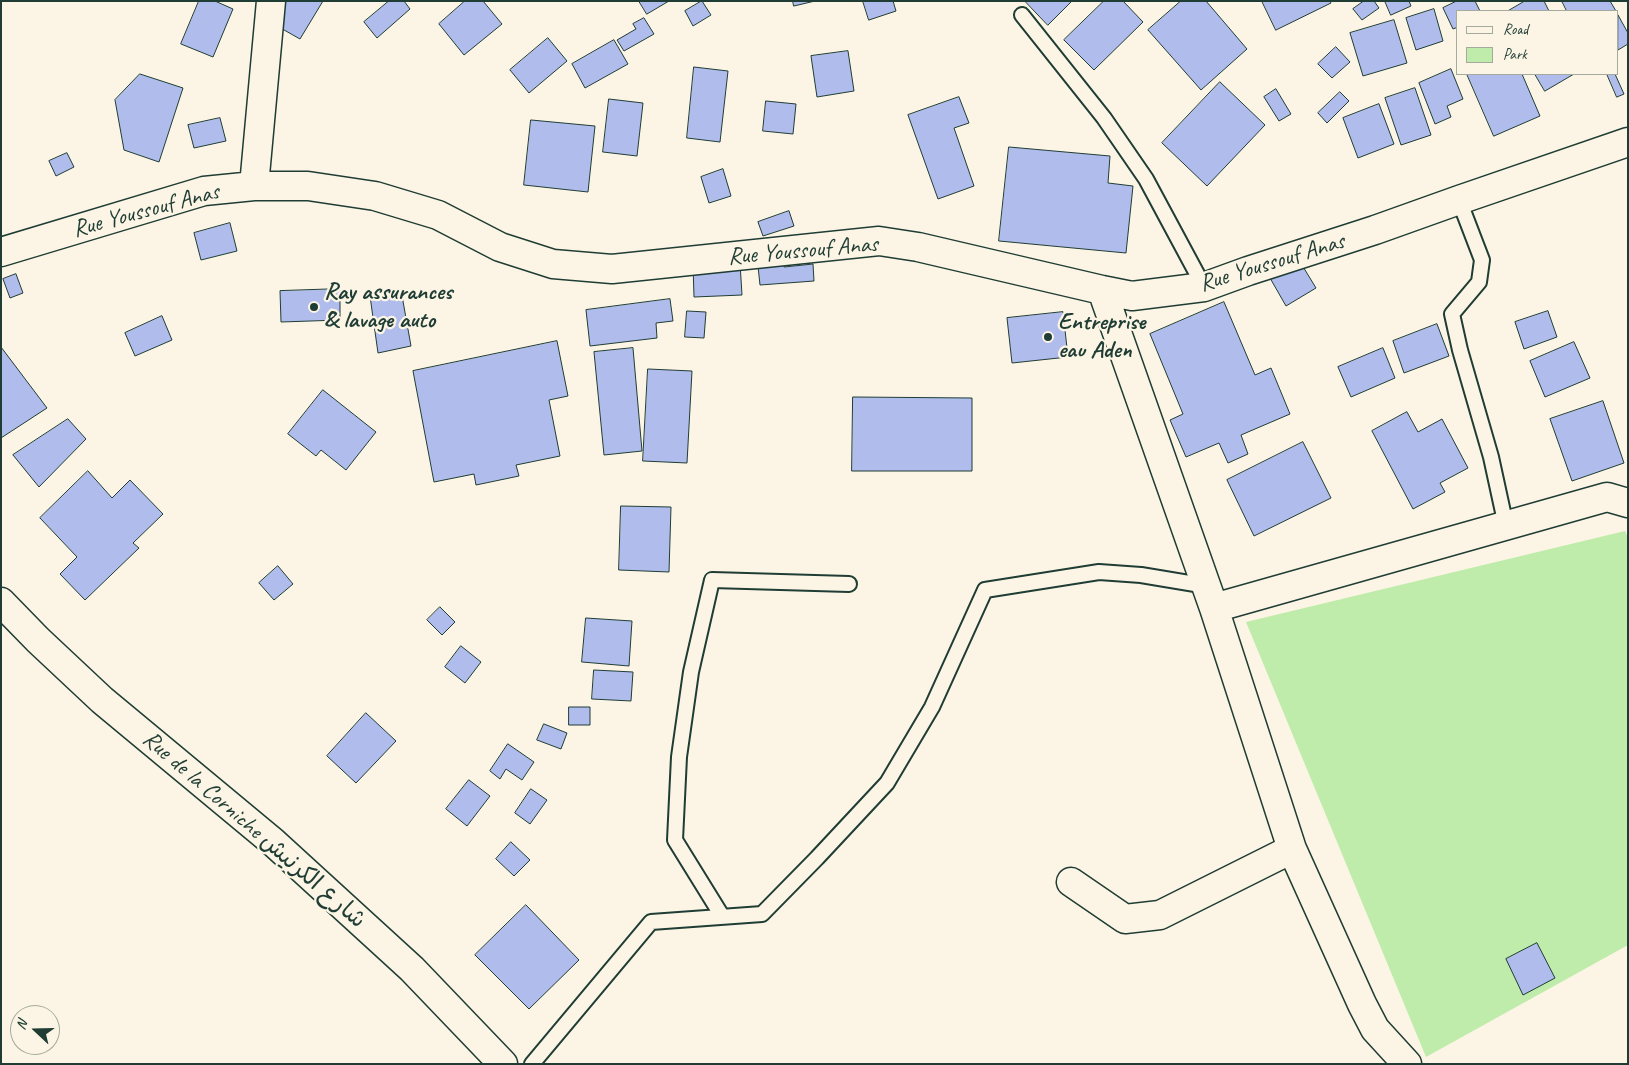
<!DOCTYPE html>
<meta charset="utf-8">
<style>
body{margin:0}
#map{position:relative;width:1629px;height:1065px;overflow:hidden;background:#fcf5e5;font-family:Caveat,sans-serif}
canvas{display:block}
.frame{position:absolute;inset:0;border:2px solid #1f3d34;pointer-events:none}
.legend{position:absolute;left:1456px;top:10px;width:162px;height:65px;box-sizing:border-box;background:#fcf5e5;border:1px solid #a4ab9e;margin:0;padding:6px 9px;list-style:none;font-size:15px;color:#1f3d34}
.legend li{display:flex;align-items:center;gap:10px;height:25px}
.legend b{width:25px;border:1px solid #a4ab9e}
.north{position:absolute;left:10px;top:1005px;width:50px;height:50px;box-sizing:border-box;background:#fcf5e5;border:1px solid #a4ab9e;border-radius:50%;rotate:291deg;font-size:14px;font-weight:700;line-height:20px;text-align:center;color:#1f3d34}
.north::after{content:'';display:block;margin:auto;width:18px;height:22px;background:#1f3d34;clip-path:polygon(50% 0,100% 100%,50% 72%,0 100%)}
</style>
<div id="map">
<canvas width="1629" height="1065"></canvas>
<div class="frame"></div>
<ul class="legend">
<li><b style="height:6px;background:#fcf5e5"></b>Road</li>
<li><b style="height:14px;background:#bfecaa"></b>Park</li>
</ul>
<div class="north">N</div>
</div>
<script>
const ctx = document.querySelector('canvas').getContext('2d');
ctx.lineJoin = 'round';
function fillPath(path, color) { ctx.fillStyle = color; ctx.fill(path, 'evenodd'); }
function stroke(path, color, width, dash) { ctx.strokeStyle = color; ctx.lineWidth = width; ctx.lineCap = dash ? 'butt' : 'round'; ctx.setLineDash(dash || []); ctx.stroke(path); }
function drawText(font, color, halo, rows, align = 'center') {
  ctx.font = font + ' Caveat,"Playpen Sans Arabic",sans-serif'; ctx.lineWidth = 4.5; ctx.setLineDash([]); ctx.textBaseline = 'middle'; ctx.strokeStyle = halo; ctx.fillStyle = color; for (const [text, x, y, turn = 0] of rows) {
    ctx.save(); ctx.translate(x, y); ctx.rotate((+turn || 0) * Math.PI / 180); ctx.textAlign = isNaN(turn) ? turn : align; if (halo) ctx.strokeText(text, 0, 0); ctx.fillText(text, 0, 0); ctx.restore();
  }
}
fillPath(new Path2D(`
 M1625 531 1628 538V945L1426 1057 1246 622Z`), '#bfecaa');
const building = new Path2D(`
 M199 1H215L233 9 213 57 181 44Z
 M283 1H323L300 39 270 22Z
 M389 1H404L410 9 377 38 364 22Z
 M465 1H483L502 24 464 55 439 24Z
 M639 1H669L647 14Z
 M702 1 711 15 693 26 685 11Z
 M793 1H815L794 6Z
 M863 1H893L896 11 869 20Z
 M1025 1H1072L1048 25Z
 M1104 1H1123L1143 22 1094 70 1064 40Z
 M1181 1H1206L1247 49 1201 90 1148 30Z
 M1262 1H1330L1331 3 1276 30Z
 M1364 1H1374L1379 8 1362 20 1353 9Z
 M1385 1H1409L1411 6 1391 15Z
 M1457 1H1475L1480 11H1458V27L1453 29 1443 8Z
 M1525 1H1544L1549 11H1508Z
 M1562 1H1610L1616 11H1567Z
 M1434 9 1443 41 1416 50 1406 18Z
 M1618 15 1628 33V44L1618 50Z
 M644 18 654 34 624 51 617 40 636 29 633 24Z
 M1394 20 1407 63 1363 76 1350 33Z
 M548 38 567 61 529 93 510 70Z
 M614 40 628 64 585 88 572 64Z
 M1336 47 1350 62 1332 78 1318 64Z
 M848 51 854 91 817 97 811 56Z
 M694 67 728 71 720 142 687 138Z
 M1451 69 1463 99 1447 106 1451 117 1435 124 1419 83Z
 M140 74 183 88 159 162 124 150 115 100Z
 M1467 74H1522L1540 116 1494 136Z
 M1535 74H1574L1545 91Z
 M1607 74H1615L1624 94 1617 97Z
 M1220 82 1265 125 1207 186 1162 143Z
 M1415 88 1431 135 1401 145 1385 98Z
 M1276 89 1291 114 1279 121 1264 97Z
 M1340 92 1349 101 1327 123 1318 113Z
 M959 97 969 123 954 128 974 186 938 199 908 115Z
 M609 99 643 103 637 156 603 152Z
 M766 101 796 104 793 134 763 131Z
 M1379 104 1394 144 1358 158 1343 118Z
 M220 118 226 141 194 148 188 125Z
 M531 120 595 126 588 192 524 185Z
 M1009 147 1110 156 1108 183 1133 186 1126 253 999 241Z
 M67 153 74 167 56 176 49 161Z
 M723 169 731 196 709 203 701 177Z
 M789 211 794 226 763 236 758 222Z
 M230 223 237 251 201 260 194 233Z
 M783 254 784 267 813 264 814 281 760 285 757 257Z
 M1299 260 1316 288 1286 306 1270 278Z
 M740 263 742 295 694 297 693 265Z
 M16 274 23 293 10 298 3 279Z
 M340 289V320L281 322 280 291Z
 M401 290 411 346 378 353 370 296Z
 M670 299 673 321 656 323 657 338 590 346 586 310Z
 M1224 302 1255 375 1271 368 1290 414 1241 435 1248 454 1228 463 1219 443 1186 457 1170 420 1183 414 1150 334Z
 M687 311 706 312 704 338 685 337Z
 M1548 311 1557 337 1524 349 1515 322Z
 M1063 312 1068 357 1012 363 1007 318Z
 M162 316 172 340 135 356 125 333Z
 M1437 324 1449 356 1404 373 1393 341Z
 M557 341 568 396 549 400 560 456 516 465 519 476 476 485 474 474 434 482 413 371Z
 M1574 342 1590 378 1545 397 1530 361Z
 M1 347 47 408 1 438Z
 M633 348 642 451 604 455 594 352Z
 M1383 348 1395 378 1351 397 1338 367Z
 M648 369 692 371 687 463 643 461Z
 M323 390 376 432 346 470 321 450 316 456 288 434Z
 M853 397 972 398V471H852Z
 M1603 401 1624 463 1572 481 1550 419Z
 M1407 412 1418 432 1442 419 1468 468 1440 483 1445 492 1413 509 1372 431Z
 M68 419 86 439 39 487 13 455Z
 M1303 442 1331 498 1254 536 1227 480Z
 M88 471 112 498 130 480 163 514 133 543 139 548 85 600 60 574 77 557 40 518Z
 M621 506 671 507 669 572 619 570Z
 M278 566 293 584 274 600 259 583Z
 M440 607 455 622 442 635 427 620Z
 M586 618 632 621 629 666 582 662Z
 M461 646 481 662 465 683 445 667Z
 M594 670 633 672 631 701 592 699Z
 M569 707H590V725H569Z
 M366 713 396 741 356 783 327 756Z
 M544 724 567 733 561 749 537 740Z
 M508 744 534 762 522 780 506 769 500 779 490 771Z
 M469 780 490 796 467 826 446 809Z
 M531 789 547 800 530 824 515 813Z
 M511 842 530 860 514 876 496 859Z
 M526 905 579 960 529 1009 475 955Z
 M1537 943 1555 978 1523 995 1506 959Z`);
fillPath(building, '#afbcec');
stroke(building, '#1f3d34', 1);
const lane = new Path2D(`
 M1022 15 1104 118 1146 179 1204 287
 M1459 200 1482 260 1479 282 1452 314 1460 350 1491 457 1506 526
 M722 916 675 840 679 757 691 672 712 580 849 584
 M532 1064 651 922 762 914 817 858 887 783 932 707 985 590 1099 572 1141 575 1207 586`);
const street = new Path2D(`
 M254 186 271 1
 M1 252 204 191 254 186H308L375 196 438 215 500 247 553 264 612 269 879 241 918 247 1102 290 1132 296 1204 287 1248 271 1375 230 1459 200 1628 142
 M1102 290 1214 608 1292 849 1362 1004 1375 1029 1407 1064
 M1214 608 1607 497 1628 503
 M1071 882 1125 919 1160 915 1292 849`);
const secondary = new Path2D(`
 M1 602 38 640 102 700 273 842 412 969 503 1064`);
stroke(lane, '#1f3d34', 18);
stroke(street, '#1f3d34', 31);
stroke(secondary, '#1f3d34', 31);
stroke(lane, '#fcf5e5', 14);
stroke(street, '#fcf5e5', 28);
stroke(secondary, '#fcf5e5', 28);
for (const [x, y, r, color] of [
 [314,307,5,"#1f3d34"],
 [1048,337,5,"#1f3d34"]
]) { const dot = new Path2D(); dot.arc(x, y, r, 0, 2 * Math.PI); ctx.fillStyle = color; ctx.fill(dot); stroke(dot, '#fcf5e5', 2); }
drawText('24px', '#1f3d34', '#fcf5e5', [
 ["Rue Youssouf Anas",146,211,-15],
 ["Rue Youssouf Anas",803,251,-5],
 ["Rue Youssouf Anas",1272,263,-17],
 ["Rue de la Corniche شارع الكرنيش",254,830,41]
]);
drawText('bold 24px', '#1f3d34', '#fcf5e5', [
 ["Ray assurances",324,293],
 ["& lavage auto",324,321],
 ["Entreprise",1058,323],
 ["eau Aden",1058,351]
], 'left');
</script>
